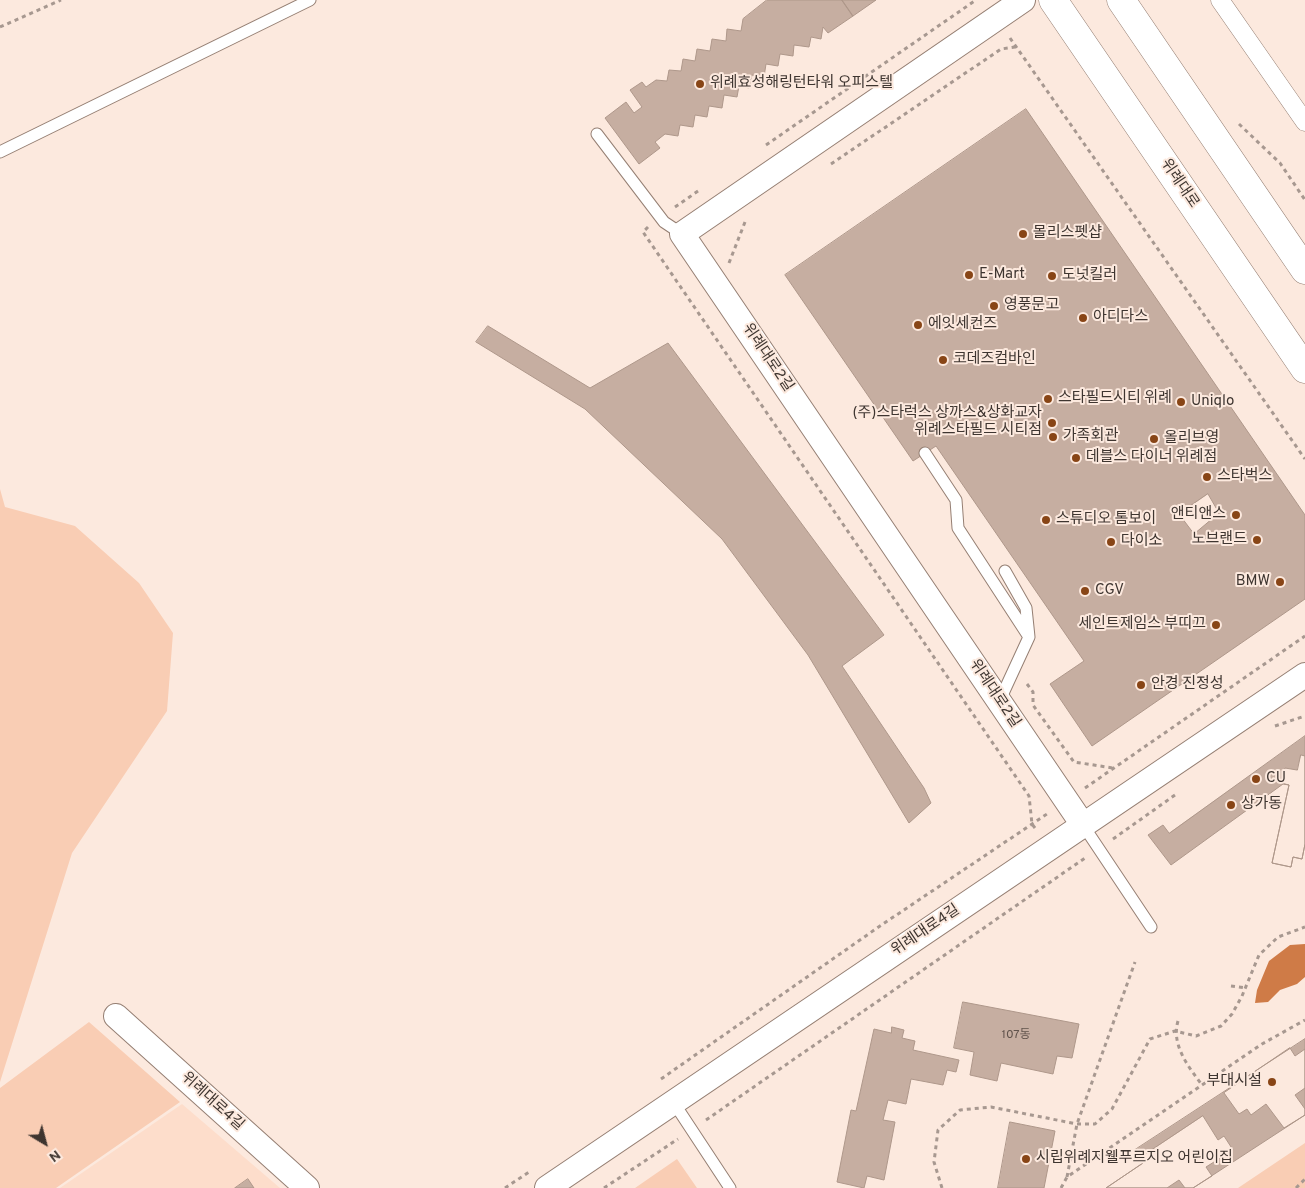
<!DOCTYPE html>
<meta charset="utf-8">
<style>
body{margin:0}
#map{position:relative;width:1305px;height:1188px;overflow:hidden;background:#fce9de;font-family:Overpass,sans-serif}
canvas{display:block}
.north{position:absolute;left:20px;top:1118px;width:50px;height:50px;-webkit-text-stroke:4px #fce9de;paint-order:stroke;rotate:143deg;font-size:14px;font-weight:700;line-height:20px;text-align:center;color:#3e3530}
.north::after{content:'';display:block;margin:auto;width:18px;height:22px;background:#3e3530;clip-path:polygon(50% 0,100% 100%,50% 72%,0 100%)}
</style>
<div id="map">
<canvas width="1305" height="1188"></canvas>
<div class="north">N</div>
</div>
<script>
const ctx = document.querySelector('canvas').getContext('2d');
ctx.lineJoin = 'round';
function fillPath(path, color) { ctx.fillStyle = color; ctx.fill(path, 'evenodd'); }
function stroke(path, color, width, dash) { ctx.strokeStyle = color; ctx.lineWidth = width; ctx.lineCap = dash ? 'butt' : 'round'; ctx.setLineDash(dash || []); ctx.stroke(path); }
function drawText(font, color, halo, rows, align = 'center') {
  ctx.font = font + ' Overpass,"Noto Sans KR",sans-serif'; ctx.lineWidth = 4; ctx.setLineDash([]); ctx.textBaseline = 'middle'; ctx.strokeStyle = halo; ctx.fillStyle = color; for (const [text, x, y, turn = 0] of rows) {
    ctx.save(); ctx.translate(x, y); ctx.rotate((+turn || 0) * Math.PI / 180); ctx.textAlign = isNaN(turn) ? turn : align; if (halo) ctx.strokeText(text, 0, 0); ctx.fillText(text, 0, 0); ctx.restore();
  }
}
fillPath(new Path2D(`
 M182 1104 280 1188H60Z`), '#fdddcb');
fillPath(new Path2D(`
 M0 489 5 507 75 526 139 583 173 633 167 711 72 853 0 1082Z
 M89 1022 180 1102 56 1188H0V1088Z
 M1305 1143V1188H1238Z
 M677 1159 697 1188H635Z`), '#f9cdb4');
fillPath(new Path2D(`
 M1305 944V977L1297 984 1280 990 1268 1002 1255 1003 1257 990 1269 961 1290 945Z`), '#cf7b47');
const building = new Path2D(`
 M767 0H842L853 16 828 33 823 27 821 39 811 37 809 47 794 45 793 56 780 54 778 66 766 64 764 77 752 75 749 88 739 86 737 97 724 95 722 108 709 106 707 117 695 115 693 127 680 125 678 136 665 134 655 142 660 148 639 164 605 118 626 102 634 113 642 107 630 90 642 82 646 87 656 80 667 81 669 70 681 71 683 59 695 61 697 49 710 51 712 39 726 41 727 29 741 31 743 19Z
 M842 0H876L853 16Z
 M1026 109 1305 515V599L1092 746 1050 684 1084 661 936 446 913 461 785 275Z
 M488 326 590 388 668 343 884 635 842 666 924 788 931 803 909 823 808 655 722 539 585 409 476 342Z
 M1208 494 1219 513 1194 534 1179 514Z
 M1305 736V844L1302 859 1293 857 1291 867 1272 863 1289 785 1283 784 1171 865 1148 835 1163 825 1169 833Z
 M1301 755 1305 756V844L1302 859 1293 857 1291 867 1272 863 1289 785 1281 783 1285 768 1297 770Z
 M963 1002 1079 1024 1072 1058 1057 1056 1053 1074 1001 1063 997 1081 970 1075 974 1052 954 1048Z
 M892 1027 904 1030 902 1038 915 1041 913 1050 959 1060 956 1072 947 1070 943 1085 911 1079 906 1104 888 1100 883 1120 895 1122 884 1180 867 1176 864 1188 837 1182 851 1110 856 1111 874 1029 891 1033Z
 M1305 1039V1115L1193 1188H1106L1143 1163 1135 1150Z
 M1290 1048 1295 1056 1305 1049V1088L1295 1095 1305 1109V1115L1284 1128 1266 1104 1251 1115 1247 1109 1239 1114 1224 1093Z
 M1203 1116 1218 1140 1224 1136 1233 1150 1206 1167 1212 1176 1193 1188H1185L1179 1180 1167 1188H1106L1143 1163 1140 1158Z
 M1010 1122 1055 1131 1044 1188H998Z
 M248 1179 254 1188H235Z`);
fillPath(building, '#c6aea1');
stroke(building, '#ae978a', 1);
const service = new Path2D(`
 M597 134 664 222 682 234
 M0 152 310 0
 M925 453 956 500 958 528 1029 637
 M999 702 1029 637 1026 608 1005 571
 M1083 825 1151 927
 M674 1103 730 1188`);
const pedestrian = new Path2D(`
 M1220 0 1305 122`);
const minor = new Path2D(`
 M1023 0 682 234 1083 825
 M116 1016 307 1188
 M547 1188 1305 675`);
const primary = new Path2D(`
 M1053 0 1305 369
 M1121 0 1305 270`);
stroke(service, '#957f73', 13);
stroke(pedestrian, '#957f73', 19);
stroke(minor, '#957f73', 26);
stroke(primary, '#957f73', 29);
stroke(new Path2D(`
 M0 27 61 0
 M1010 38 1305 459
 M1239 124 1280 163 1305 200
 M766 145 976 0
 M831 164 1001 49 1015 47
 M675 207 701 189
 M648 227 643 232 1029 796 1032 824 1035 828
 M729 263 745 222 747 220
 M1027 684 1033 692V705L1074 762 1113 768
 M1275 726 1305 716
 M1085 788 1305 636
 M1113 839 1175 795
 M1231 986 1246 988
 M1178 1021C1171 1045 1188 1066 1202 1085
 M661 1079 880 926 1047 814
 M706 1120 1085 858
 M1067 1177 1077 1124 1135 962
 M505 1188 529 1172
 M604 1188 678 1139
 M942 1188 934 1162 938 1130 960 1110 991 1107 1077 1124H1095L1112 1109 1150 1039 1175 1031 1196 1036 1221 1026 1232 1014 1242 996 1259 955 1278 937 1305 927
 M1061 1188 1067 1177 1262 1044 1305 1020
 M1296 1188 1305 1179`), '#a79890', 3, [4, 4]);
stroke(service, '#fff', 11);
stroke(pedestrian, '#fff', 18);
stroke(minor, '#fff', 24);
stroke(primary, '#fff', 28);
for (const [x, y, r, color] of [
 [700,84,5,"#884516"],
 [1023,234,5,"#884516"],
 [969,275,5,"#884516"],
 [1052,276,5,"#884516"],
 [994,306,5,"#884516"],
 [1083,318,5,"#884516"],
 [918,325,5,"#884516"],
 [943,360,5,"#884516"],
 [1048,399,5,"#884516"],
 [1181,402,5,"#884516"],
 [1052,423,5,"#884516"],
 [1053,437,5,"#884516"],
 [1154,439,5,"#884516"],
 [1076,458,5,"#884516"],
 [1207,477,5,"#884516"],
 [1236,515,5,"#884516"],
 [1046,520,5,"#884516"],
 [1257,540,5,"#884516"],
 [1111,542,5,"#884516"],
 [1280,582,5,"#884516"],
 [1085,591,5,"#884516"],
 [1216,625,5,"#884516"],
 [1141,685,5,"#884516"],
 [1256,779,5,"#884516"],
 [1231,805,5,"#884516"],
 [1272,1082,5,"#884516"],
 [1026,1159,5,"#884516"]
]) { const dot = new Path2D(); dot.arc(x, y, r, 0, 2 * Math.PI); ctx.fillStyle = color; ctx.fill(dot); stroke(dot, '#fce9de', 2); }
drawText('12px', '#60534c', null, [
 ["107동",1016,1036]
]);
drawText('15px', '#3e3530', '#fce9de', [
 ["위례효성해링턴타워 오피스텔",710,84],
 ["몰리스펫샵",1033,234],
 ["E-Mart",979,275],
 ["도넛킬러",1062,276],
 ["영풍문고",1004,306],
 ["아디다스",1093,318],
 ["에잇세컨즈",928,325],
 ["코데즈컴바인",953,360],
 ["스타필드시티 위례",1058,399],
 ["Uniqlo",1191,402],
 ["(주)스타럭스 상까스&상화교자",1042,414,"right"],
 ["위례스타필드 시티점",1042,431,"right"],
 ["가족회관",1063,437],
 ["올리브영",1164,439],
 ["데블스 다이너 위례점",1086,458],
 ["스타벅스",1217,477],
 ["앤티앤스",1226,515,"right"],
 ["스튜디오 톰보이",1056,520],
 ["노브랜드",1247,540,"right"],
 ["다이소",1121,542],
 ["BMW",1270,582,"right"],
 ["CGV",1095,591],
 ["세인트제임스 부띠끄",1206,625,"right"],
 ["안경 진정성",1151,685],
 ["CU",1266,779],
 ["상가동",1241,805],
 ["부대시설",1262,1082,"right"],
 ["시립위례지웰푸르지오 어린이집",1036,1159]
], 'left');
drawText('15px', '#3e3530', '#fce9de', [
 ["위례대로",1179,184,56],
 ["위례대로2길",767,358,56],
 ["위례대로2길",994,694,56],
 ["위례대로4길",926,931,-34],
 ["위례대로4길",212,1102,42]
]);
</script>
